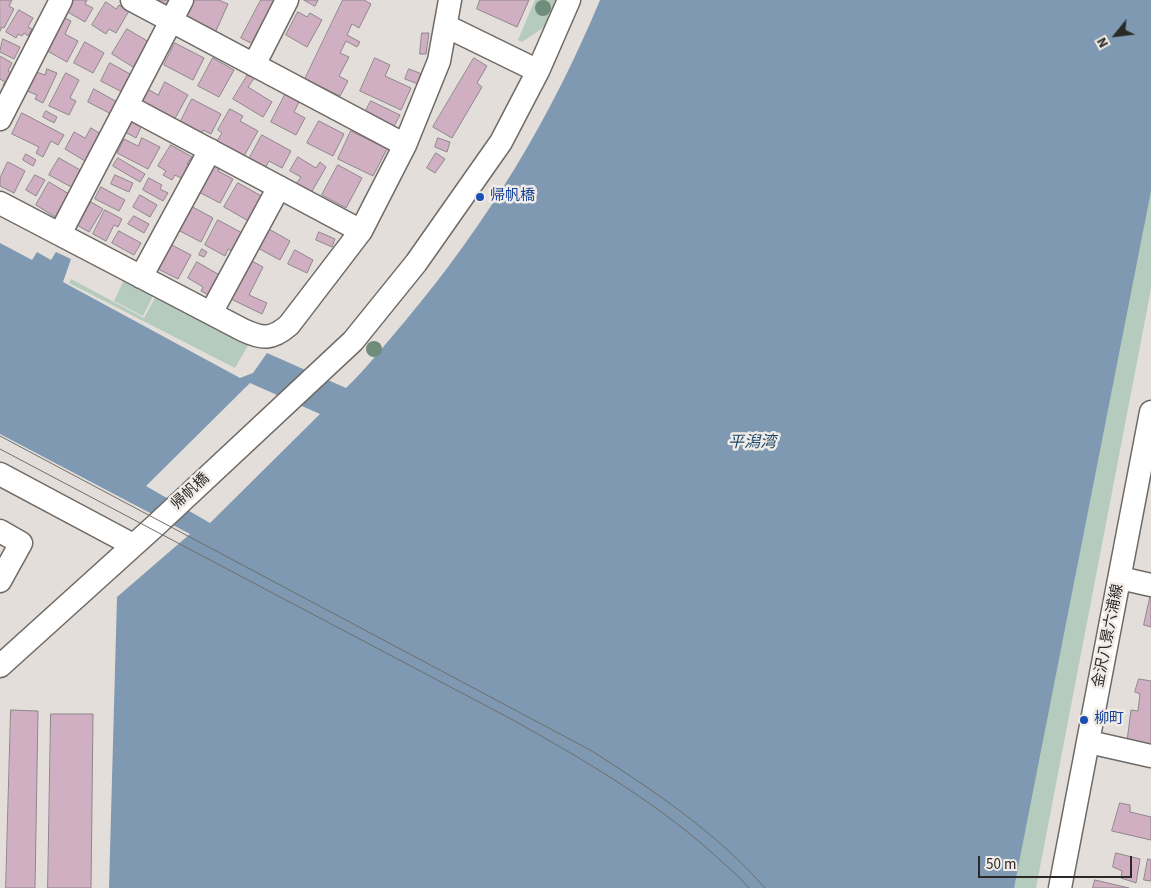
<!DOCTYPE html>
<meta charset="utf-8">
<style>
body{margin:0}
#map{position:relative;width:1151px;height:888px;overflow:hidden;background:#e3ded9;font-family:"Source Sans 3",sans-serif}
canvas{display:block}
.north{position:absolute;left:1091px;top:10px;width:50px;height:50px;-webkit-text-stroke:4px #f0ebe6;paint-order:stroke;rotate:241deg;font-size:14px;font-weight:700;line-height:20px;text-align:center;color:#2b2928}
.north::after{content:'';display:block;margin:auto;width:18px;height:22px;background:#2b2928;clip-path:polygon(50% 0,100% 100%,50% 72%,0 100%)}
.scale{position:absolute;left:978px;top:856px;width:154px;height:22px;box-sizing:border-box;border:2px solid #2b2928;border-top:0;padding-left:6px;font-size:15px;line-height:18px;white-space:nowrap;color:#2b2928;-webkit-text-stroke:4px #f0ebe6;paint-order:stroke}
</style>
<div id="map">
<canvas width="1151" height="888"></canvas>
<div class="north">N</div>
<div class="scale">50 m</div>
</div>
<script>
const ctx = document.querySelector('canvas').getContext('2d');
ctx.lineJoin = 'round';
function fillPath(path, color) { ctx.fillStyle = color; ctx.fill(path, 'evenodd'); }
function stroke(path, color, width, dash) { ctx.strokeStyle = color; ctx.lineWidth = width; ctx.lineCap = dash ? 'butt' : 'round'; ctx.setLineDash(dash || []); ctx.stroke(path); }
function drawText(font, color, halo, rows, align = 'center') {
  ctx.font = font + ' "Source Sans 3","Noto Sans JP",sans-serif'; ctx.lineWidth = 5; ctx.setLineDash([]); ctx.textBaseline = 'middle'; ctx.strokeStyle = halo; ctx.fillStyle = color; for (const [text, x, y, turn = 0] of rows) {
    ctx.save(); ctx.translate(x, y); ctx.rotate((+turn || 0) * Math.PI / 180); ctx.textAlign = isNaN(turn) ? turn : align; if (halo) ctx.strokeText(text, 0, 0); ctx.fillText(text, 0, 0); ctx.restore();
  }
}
fillPath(new Path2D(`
 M535 0H557L546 26 522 42 518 40Z
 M1151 159V289L1036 888H1010Z
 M71 279 144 318 155 298 250 342 235 368 69 283Z
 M124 280 153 296 143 316 114 301Z`), '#b5cbbd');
fillPath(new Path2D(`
 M600 0H1151V191L1014 888H109L117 597 190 534 0 434V243L32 260 37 252 51 260 56 252 71 259 63 282 240 378 253 373 267 353 346 388C368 367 386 343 406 320 488 222 551 118 600 0Z`), '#7e99b1');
fillPath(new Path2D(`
 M250 383 320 414 210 523 146 486Z`), '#e3ded9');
const building = new Path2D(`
 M0 0H12L9 6 14 9 4 28 2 27 0 31Z
 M73 0H87L85 4 93 8 85 22 66 11Z
 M156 0H170L166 6Z
 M194 0H219L228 4 215 33 185 19Z
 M261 0H279L255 45 241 38Z
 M304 0H318L315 6Z
 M343 0H364L371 4 359 28 352 24 347 35 360 42 357 47 346 41 340 53 349 57 339 76 348 81 340 96 305 79Z
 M480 0H529L517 27 477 9Z
 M106 2 116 9 119 5 129 11 116 33 109 29 106 34 92 25Z
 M19 10 33 18 28 27 32 29 28 36 24 33 22 36 18 34 16 38 6 32Z
 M298 12 307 17 310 13 322 20 307 47 286 35Z
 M61 16 71 21 65 34 78 41 67 62 44 49Z
 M127 29 149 42 133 67 112 54Z
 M422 33H429L426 54H420Z
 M3 39 20 47 14 59 0 52Z
 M85 42 104 53 93 73 74 63Z
 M175 43 204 58 193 80 164 65Z
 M0 56 12 63 8 71 12 74 9 88 3 85 5 82 0 79Z
 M213 58 234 70 219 97 198 86Z
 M375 58 390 65 385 76 411 88 401 110 360 91Z
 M474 58 487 66 477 83 482 87 452 138 433 127Z
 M110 63 132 75 122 92 101 81Z
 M47 69 57 73 43 103 35 99 37 95 27 91 36 72 45 75Z
 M409 69 422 74 418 84 405 79Z
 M66 73 79 80 70 98 76 101 69 115 49 106Z
 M249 73 255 77 248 87 272 102 263 117 233 99Z
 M165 82 188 95 173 122 138 103 146 88 158 95Z
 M94 89 117 102 111 114 88 102Z
 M286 93 300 100 294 112 305 118 296 135 271 122Z
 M192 99 221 114 211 134 203 130 200 136 179 125Z
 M371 101 400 115 392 130 363 116Z
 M230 109 243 116 240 121 258 131 244 156 217 141 222 133 218 130Z
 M46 111 57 117 54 123 43 117Z
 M22 113 64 135 58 145 51 141 43 157 36 153 39 147 12 134Z
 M133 118 143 123 136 138 125 132Z
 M319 121 344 134 333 156 307 143Z
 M91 128 101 134 85 161 65 149 74 132 85 138Z
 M351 131 387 149 373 176 338 159Z
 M262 135 291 151 282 168 269 161 265 168 249 159Z
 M142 138 160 147 148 169 117 153 124 139 138 146Z
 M438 138 450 142 447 152 435 147Z
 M171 145 192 157 187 164 192 167 185 180 175 175 172 180 163 175 166 171 158 166Z
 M436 153 445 159 435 173 427 168Z
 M26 154 36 160 33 166 23 160Z
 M213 155 223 160 218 171 233 179 220 203 195 190Z
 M298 157 316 168 320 162 326 167 311 193 296 184 301 177 290 171Z
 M59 158 82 171 73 188 49 175Z
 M118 158 145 174 140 182 113 166Z
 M8 162 25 171 14 193 0 186V178Z
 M338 165 362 178 346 208 322 195Z
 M35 175 45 180 36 196 26 190Z
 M115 175 133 183 129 192 111 184Z
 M149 178 162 185 160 189 168 193 163 201 143 190Z
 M49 182 69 194 55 217 36 205Z
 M238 183 265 198 252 223 224 207Z
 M101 187 125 200 119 211 95 199Z
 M140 195 157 205 150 217 133 207Z
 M91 202 103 209 89 232 77 225Z
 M189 205 213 218 201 242 176 229Z
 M105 210 122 219 118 227 114 225 106 241 93 234Z
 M134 216 149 224 144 233 128 224Z
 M218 220 246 235 236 253 228 249 225 256 205 245Z
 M267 228 290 241 280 260 256 247Z
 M119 231 141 243 134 255 112 243Z
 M319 232 335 239 332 247 316 240Z
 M166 242 191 255 178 279 154 267Z
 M202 249 207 252 204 257 199 255Z
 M295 250 313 260 307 273 288 264Z
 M250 260 263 267 249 295 267 303 262 314 231 299Z
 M197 262 223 277 212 297 201 291 203 287 188 278Z
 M1151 592V627L1144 625Z
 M1139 679 1151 681V746L1127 741 1131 710 1138 711 1140 694 1135 692Z
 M11 710 38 711 35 888H6Z
 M51 714H93L91 888H48Z
 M1120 803 1130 805V812L1151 817V840L1112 831Z
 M1116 853 1140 859 1136 883 1121 878 1122 871 1113 867Z
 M1148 859 1151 860V881L1144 880Z
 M1095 880 1129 888H1093Z`);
fillPath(building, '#d0afc2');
stroke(building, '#8d878b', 1);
const minor = new Path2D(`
 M132 0 405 145
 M446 26 538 71
 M254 65 287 0
 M127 106 361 231
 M0 119 61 0
 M0 203 243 330C262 339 272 340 289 325L361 231 405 145 439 61 450 0
 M60 234 182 0
 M141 277 210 150
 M211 313 279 187
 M0 474 133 545
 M0 531 21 543 0 581
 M1120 578 1151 585
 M0 666 155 526 353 341 416 263 501 142 538 71 569 0
 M1089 742 1151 756
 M1060 888 1151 412`);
stroke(minor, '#6f6a66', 25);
stroke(minor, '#fff', 22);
stroke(new Path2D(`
 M0 436 592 751C654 791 716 832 765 888
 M0 449 513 720C582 759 650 798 710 851 723 863 737 874 749 888`), '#706d6b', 1);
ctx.fillStyle = '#708c7a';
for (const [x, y] of [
 [543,8],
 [374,349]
]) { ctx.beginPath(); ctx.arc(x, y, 8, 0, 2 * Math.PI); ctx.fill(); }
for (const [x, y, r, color] of [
 [480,197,5,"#1a4fb4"],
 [1084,720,5,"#1a4fb4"]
]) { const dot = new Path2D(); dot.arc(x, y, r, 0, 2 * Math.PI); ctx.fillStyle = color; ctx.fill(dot); stroke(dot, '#f0ebe6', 2); }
drawText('15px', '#164399', '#f0ebe6', [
 ["帰帆橋",490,197],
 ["柳町",1094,720]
], 'left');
drawText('15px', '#2b2928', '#f0ebe6', [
 ["帰帆橋",191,492,-43],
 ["金沢八景六浦線",1109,636,-79]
]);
drawText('italic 16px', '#1c496b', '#f0ebe6', [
 ["平潟湾",752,443]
]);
</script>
